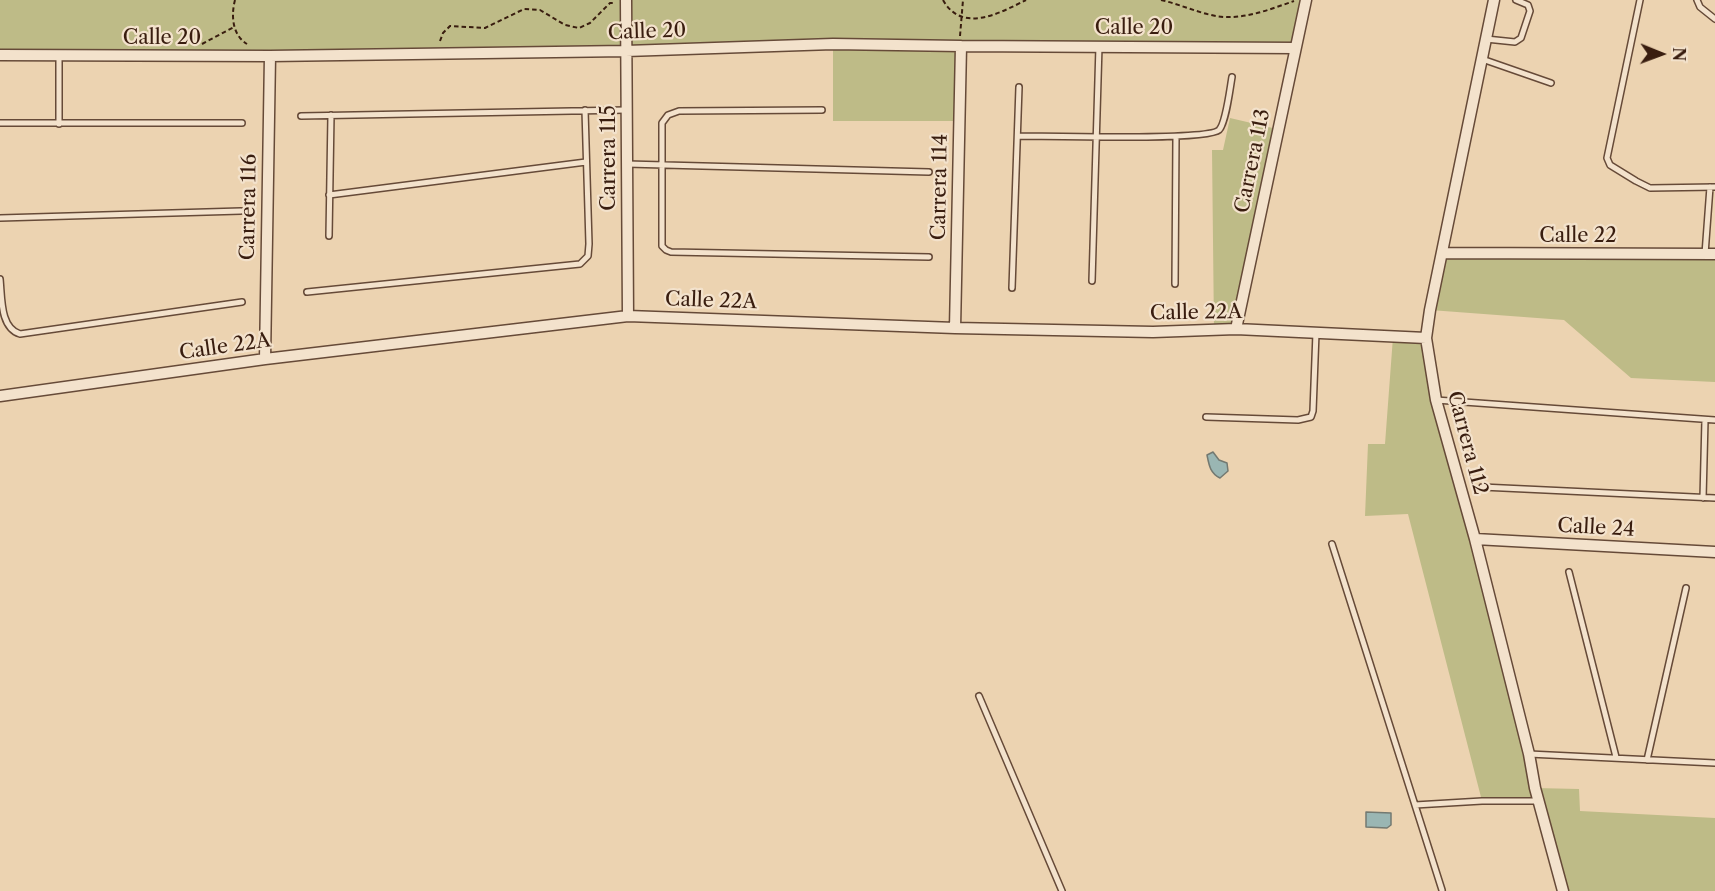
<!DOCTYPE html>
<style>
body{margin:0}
#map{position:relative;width:1715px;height:891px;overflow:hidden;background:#ecd3b1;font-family:"Libre Caslon Text",serif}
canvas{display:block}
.north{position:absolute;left:1631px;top:24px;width:60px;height:60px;-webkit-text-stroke:4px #f3e2cc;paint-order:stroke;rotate:91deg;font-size:16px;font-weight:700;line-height:24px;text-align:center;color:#391d0f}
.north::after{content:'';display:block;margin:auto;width:21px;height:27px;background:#391d0f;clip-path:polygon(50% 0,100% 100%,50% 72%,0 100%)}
</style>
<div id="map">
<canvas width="1715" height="891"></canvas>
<div class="north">N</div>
</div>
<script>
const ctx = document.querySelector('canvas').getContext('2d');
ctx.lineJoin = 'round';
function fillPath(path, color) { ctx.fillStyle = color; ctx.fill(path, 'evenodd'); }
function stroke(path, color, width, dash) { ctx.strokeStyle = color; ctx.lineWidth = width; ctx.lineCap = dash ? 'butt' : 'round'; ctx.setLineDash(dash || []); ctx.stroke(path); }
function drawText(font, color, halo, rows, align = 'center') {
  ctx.font = font + ' "Libre Caslon Text",serif'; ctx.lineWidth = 4.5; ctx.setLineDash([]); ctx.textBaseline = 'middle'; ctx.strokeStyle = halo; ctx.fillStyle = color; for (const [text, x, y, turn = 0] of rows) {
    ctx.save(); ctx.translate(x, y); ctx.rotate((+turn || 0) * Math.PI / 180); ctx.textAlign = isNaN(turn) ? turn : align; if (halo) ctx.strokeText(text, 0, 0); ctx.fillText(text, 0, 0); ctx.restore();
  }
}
fillPath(new Path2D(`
 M0 0H1306L1295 48 961 47 960 121H833V44L0 55Z
 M1230 118 1277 129 1236 329 1214 331 1212 150H1223Z
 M1442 253 1715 254V382L1631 378 1564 320 1430 310Z
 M1393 337 1426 338 1535 788 1579 789 1580 811 1715 818V891H1563L1538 801H1482L1408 514 1365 516 1368 444H1385Z`), '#bebb87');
const water = new Path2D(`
 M1213 452 1219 460 1227 463 1228 471 1220 478C1210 473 1209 465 1207 455Z
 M1366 812 1391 813V825L1387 828 1366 827Z`);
fillPath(water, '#9ab6b3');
stroke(water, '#737971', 1.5);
const lane = new Path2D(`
 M1640 0 1607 158 1610 165 1636 181 1650 188 1715 187
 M1697 0 1700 7 1715 19
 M1486 39 1515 42 1521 38 1530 11 1528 5 1516 0
 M59 55V124
 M1482 59 1551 83
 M822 110 679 111 668 115 662 123V246L666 250 671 252 929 257
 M301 116 626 110
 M0 123H242
 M1018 136C1045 136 1207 141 1219 130 1226 123 1230 88 1232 77
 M627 164 929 172
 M329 195 586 162
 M0 218 241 211
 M329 236 331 115
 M1705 254 1710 187
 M0 279C2 298 0 328 20 334L242 302
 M1092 281 1099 46
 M1175 284 1176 137
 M1012 288 1019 87
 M307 292 580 264 588 256 589 244 585 110
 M1436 400 1715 420
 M1206 417 1298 420 1311 417 1313 411 1316 333
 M1482 487 1715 498
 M1703 498 1705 420
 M1332 544 1442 890
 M1569 572 1616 757
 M979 696 1062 891
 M1529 754 1715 763
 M1647 760 1686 588
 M1415 805 1482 801H1538`);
const street = new Path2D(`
 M626 0 628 316
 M1494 0 1430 310 1426 338 1436 400 1475 539 1529 754 1535 788 1563 891
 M0 55 270 56 626 51 833 44 961 46 1295 48
 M1442 253 1715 254
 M955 328 961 46
 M1236 329 1306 0
 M265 359 270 56
 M0 396 265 359 628 316 955 328 1153 332 1236 329 1426 338
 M1475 539 1715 552`);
stroke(lane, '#664a38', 8);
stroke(street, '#664a38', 13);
stroke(new Path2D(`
 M235 0C231 15 232 35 247 44
 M943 0C962 34 1000 13 1026 0
 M1161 0C1178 4 1194 11 1211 15 1239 22 1268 10 1294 1
 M960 36 963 0
 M440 41 443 33 450 26 485 28 524 9 540 10 565 25 579 28 590 23 610 3H614
 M202 44 234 27`), '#391d0f', 2, [4.5, 3]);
stroke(lane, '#f3e2cc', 5);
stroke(street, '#f3e2cc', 10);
drawText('20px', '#391d0f', '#f3e2cc', [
 ["Calle 20",1134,28],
 ["Calle 20",647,32,-2],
 ["Calle 20",162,38],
 ["Carrera 115",609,158,-90],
 ["Carrera 113",1253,161,-78],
 ["Carrera 114",940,187,-89],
 ["Carrera 116",249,207,-89],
 ["Calle 22",1578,236],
 ["Calle 22A",711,301,2],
 ["Calle 22A",1196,313,-1],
 ["Calle 22A",225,347,-8],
 ["Carrera 112",1467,443,75],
 ["Calle 24",1596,528,3]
]);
</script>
